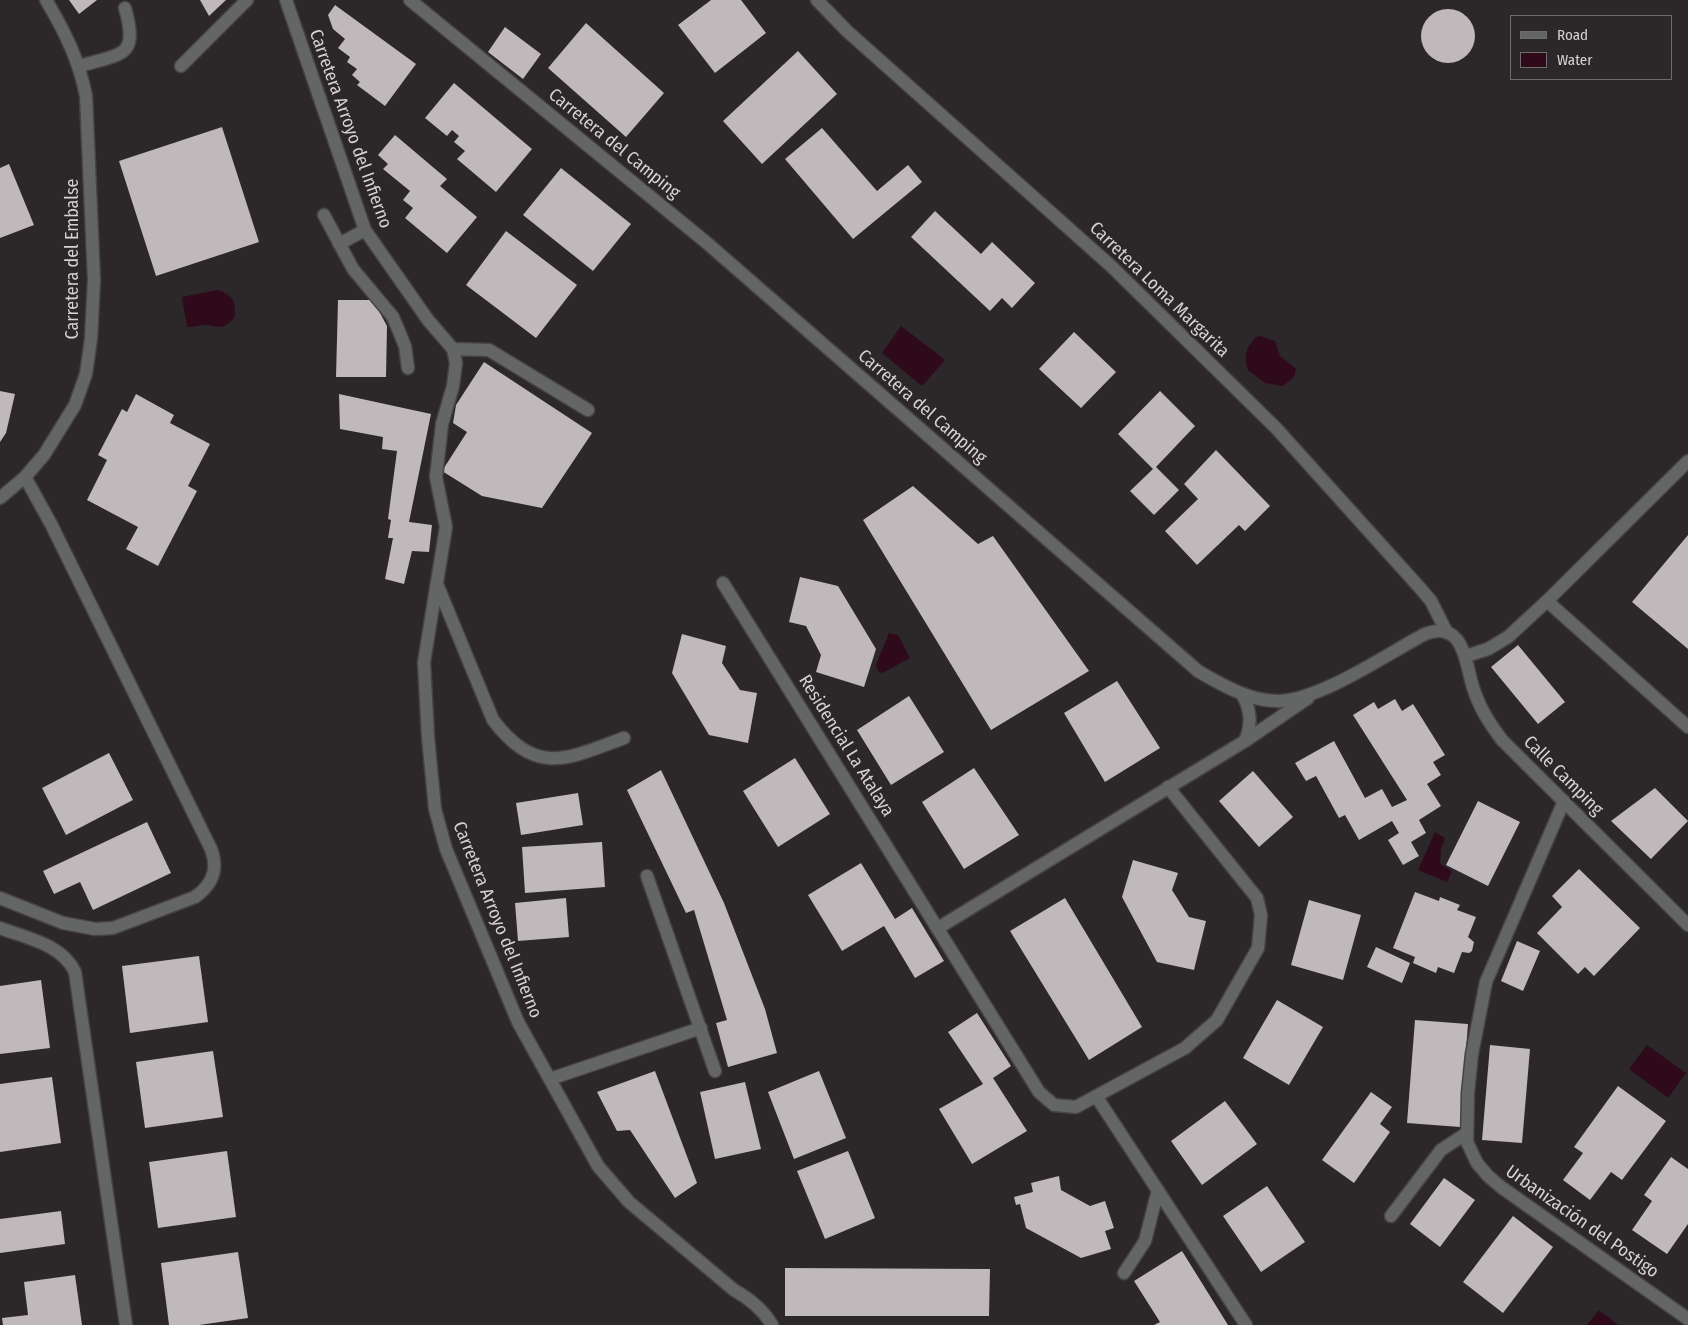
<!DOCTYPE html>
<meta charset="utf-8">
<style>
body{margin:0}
#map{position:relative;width:1688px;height:1325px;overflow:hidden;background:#2c2729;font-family:"Fira Sans Condensed",sans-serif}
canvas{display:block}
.legend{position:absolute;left:1510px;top:15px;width:162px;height:65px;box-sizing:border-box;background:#2c2729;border:1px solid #706b6d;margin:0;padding:6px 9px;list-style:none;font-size:15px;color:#d5d2d3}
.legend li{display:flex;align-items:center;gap:10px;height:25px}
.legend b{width:25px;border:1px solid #706b6d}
</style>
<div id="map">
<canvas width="1688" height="1325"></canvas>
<ul class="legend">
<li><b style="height:6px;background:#646666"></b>Road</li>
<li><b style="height:14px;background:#2f0a1b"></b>Water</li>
</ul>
</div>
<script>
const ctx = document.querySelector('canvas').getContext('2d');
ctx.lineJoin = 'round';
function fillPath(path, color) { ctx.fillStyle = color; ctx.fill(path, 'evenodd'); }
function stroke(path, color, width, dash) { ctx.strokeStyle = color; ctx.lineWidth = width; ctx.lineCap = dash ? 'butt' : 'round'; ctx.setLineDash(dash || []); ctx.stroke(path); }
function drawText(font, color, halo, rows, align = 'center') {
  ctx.font = font + ' "Fira Sans Condensed",sans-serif'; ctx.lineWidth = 5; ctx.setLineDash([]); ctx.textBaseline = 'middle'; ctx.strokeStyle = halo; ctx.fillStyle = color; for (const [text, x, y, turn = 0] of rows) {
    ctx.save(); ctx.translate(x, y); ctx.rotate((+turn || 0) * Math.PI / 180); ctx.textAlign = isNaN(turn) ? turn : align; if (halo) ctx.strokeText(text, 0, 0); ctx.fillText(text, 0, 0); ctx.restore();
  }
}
fillPath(new Path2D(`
 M217 290C231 293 238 303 234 318 221 332 219 325 204 325 198 326 192 327 187 327L182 297Z
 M901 326 945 360 922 386 882 353Z
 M1261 336 1275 341 1280 356 1296 369 1294 377 1283 386 1265 383 1248 370C1243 356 1246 348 1256 337Z
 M889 633 898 635 910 658 882 673 878 671 876 665Z
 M1435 832 1445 838 1441 849 1440 864 1452 871 1447 882 1418 870Z
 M1647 1045 1686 1073 1668 1098 1629 1069Z
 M1599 1310 1618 1325H1587Z`), '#2f0a1b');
fillPath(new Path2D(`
 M69 0H97L79 14Z
 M200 0H226L209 16Z
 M711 0H741L766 33 715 73 678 25Z
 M335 5 416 64 385 106 357 85 360 82 352 75 357 69 347 62 350 57 338 48 345 39 333 29 328 15Z
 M1421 36a27 27 0 1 1 54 0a27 27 0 1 1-54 0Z
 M586 23 664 93 626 137 548 68Z
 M505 27 541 54 523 79 488 52Z
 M798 51 837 94 762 164 723 121Z
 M454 83 532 149 496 192 457 159 465 151 454 142 459 136 452 130 447 136 425 118Z
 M222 127 259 242 156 276 119 161Z
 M822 128 877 191 908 165 922 182 853 239 785 159Z
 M395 135 447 179 440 186 477 217 447 253 405 218 413 208 403 200 410 191 383 169 388 164 378 155Z
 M9 164 34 225 0 238V168Z
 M561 168 631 224 593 271 523 215Z
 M935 211 981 254 992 242 1035 283 1012 308 1002 298 990 311 911 237Z
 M506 231 577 285 536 338 466 285Z
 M338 300H373L387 326 386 377H336Z
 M1074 332 1116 372 1081 408 1039 369Z
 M484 362 592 433 542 508 482 496 442 471 467 432 453 423 456 405Z
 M0 391 15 394 6 433 0 442Z
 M1160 391 1195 426 1156 467 1179 490 1154 515 1130 491 1153 469 1118 434Z
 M136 394 174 415 170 423 210 444 188 486 197 491 158 566 126 549 138 527 87 500 107 460 98 455 122 409 127 412Z
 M339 394 431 414 409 522 432 525 429 552 412 551 404 584 385 579 393 538H388L391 520 388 519 397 451 382 449 383 437 340 429Z
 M1216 450 1270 506 1245 531 1239 525 1197 565 1165 531 1198 499 1184 484Z
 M913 486 978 544 993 536 1089 671 991 730 863 520Z
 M1688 535V649L1632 602Z
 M800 577 838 586 876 649 864 687 816 672 821 655 806 626 789 622Z
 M682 634 726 646 722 663 740 690 757 693 748 743 709 735 672 673Z
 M1518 645 1565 702 1538 724 1491 667Z
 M1117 681 1160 748 1105 782 1064 713Z
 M909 696 944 752 891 785 857 730Z
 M1395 699 1402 711 1413 704 1445 755 1433 762 1441 775 1427 784 1441 806 1419 820 1426 833 1411 842 1419 856 1403 865 1388 840 1399 833 1392 821 1359 840 1345 815 1339 818 1316 776 1306 781 1295 763 1334 741 1365 798 1382 789 1392 807 1407 800 1353 715 1374 702 1378 709Z
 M109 753 133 800 66 835 42 788Z
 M795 758 830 814 778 847 743 791Z
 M974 768 1019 835 964 869 922 802Z
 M661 770 724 903 765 1009 777 1053 728 1067 716 1023 727 1020 694 910 686 913 627 790Z
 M1253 771 1293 817 1259 847 1219 801Z
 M1655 788 1688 821 1651 859 1611 821Z
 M578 793 583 825 521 835 516 803Z
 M1478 801 1520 822 1488 886 1446 865Z
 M147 822 171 873 93 910 80 882 54 894 43 871Z
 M602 842 605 887 525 893 522 847Z
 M1133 860 1178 873 1172 890 1189 917 1206 921 1194 970 1157 962 1122 897Z
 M861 863 895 919 912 908 944 961 915 978 884 926 842 951 808 895Z
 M1579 869 1640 928 1594 976 1585 967 1578 974 1537 933 1562 907 1552 896Z
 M1415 892 1439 901 1440 897 1460 905 1457 910 1476 917 1468 937 1474 942 1472 951 1469 953 1462 952 1454 973 1438 967 1436 973 1413 963 1415 957 1393 948Z
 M566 898 569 937 518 941 515 903Z
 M1065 898 1142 1027 1089 1060 1010 931Z
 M1309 900 1361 915 1343 980 1291 965Z
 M1517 941 1540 951 1523 991 1501 981Z
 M1376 947 1410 963 1402 983 1367 967Z
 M199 956 208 1022 130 1033 122 966Z
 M41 980 50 1048 0 1054V986Z
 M1277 1000 1323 1027 1289 1085 1243 1058Z
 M977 1013 1011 1066 993 1078 1027 1131 972 1164 939 1109 983 1084 948 1032Z
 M1415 1020 1468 1024 1460 1127 1407 1123Z
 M1490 1045 1530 1049 1522 1143 1482 1140Z
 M213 1051 223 1117 145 1128 136 1062Z
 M655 1071 697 1183 675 1198 630 1130 617 1131 597 1092Z
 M819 1071 846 1138 794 1159 768 1092Z
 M52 1077 61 1143 0 1152V1084Z
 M745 1082 761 1149 715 1159 700 1092Z
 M1618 1086 1666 1121 1622 1180 1611 1172 1590 1200 1563 1180 1583 1153 1574 1147Z
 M1371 1092 1392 1107 1380 1124 1390 1132 1354 1183 1322 1160Z
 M1225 1101 1257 1144 1202 1185 1171 1141Z
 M227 1151 236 1217 158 1228 149 1162Z
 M848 1151 875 1218 825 1239 797 1171Z
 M1671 1157 1688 1169V1224L1667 1254 1632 1230 1652 1201 1644 1195Z
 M1059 1176 1061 1190 1090 1206 1105 1201 1114 1228 1105 1231 1111 1249 1081 1258 1026 1228 1020 1204 1016 1205 1014 1197 1033 1192 1031 1183Z
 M1444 1178 1475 1200 1440 1247 1410 1224Z
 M1267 1186 1305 1242 1261 1272 1223 1216Z
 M61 1211 65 1244 0 1253V1219Z
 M1513 1216 1553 1247 1503 1313 1463 1282Z
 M1182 1251 1228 1325H1154L1160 1322 1134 1281Z
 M238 1252 248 1318 199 1325H169L161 1263Z
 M785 1268 990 1269 989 1316H785Z
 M75 1275 82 1325H3L2 1318 28 1315 24 1282Z`), '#c0b9bc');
const minor = new Path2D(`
 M286 0 365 230 428 320 453 349 456 363 453 386 442 424 436 477 446 527 424 662 428 737 435 809 446 849 518 1022 598 1166 629 1202 734 1290C750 1299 763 1309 772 1325
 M410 0 707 243 1198 671C1222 685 1251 702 1280 701 1322 699 1387 654 1425 634 1467 618 1465 669 1475 693 1481 711 1491 725 1502 740L1688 925
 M817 0 847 31 1111 266 1276 428 1420 588 1431 601 1447 633
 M80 66C122 53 139 58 125 8
 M181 66 247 0
 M324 215 353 269 393 317 405 346 408 368
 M339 244 365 230
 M453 349 489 350 588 410
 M0 498 25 477 44 455 75 405 86 374 91 339 94 280 86 96C79 60 65 32 46 0
 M723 583 1039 1092 1054 1105 1076 1107 1185 1048 1217 1020 1258 948 1261 915 1257 898 1168 787
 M437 584 493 720C537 777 567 759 624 738
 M1547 601 1688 727
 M1466 656 1488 649 1508 637 1547 601 1688 461
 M1242 694C1251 710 1252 724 1245 741
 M1564 801 1486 982 1472 1054 1468 1093 1467 1142 1477 1163 1488 1176 1501 1187 1688 1319
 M647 876 715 1071
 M0 898 63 923 95 929 113 928 195 897C212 885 219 870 211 849L51 524 25 477
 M0 928C26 938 62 944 75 972L126 1325
 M938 928 1245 741 1308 698
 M550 1079 701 1028
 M1096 1096 1246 1325
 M1391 1216 1441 1150 1467 1133
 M1124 1273 1145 1241 1158 1190`);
stroke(minor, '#474244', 15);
stroke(minor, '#646666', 12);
drawText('18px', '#d5d2d3', '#2c2729', [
 ["Carretera Arroyo del Infierno",350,129,70],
 ["Carretera del Camping",614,144,39],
 ["Carretera del Embalse",73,259,-90],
 ["Carretera Loma Margarita",1159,290,44],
 ["Carretera del Camping",922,407,41],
 ["Residencial La Atalaya",846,746,58],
 ["Calle Camping",1563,776,45],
 ["Carretera Arroyo del Infierno",497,920,68],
 ["Urbanización del Postigo",1582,1222,35]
]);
</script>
